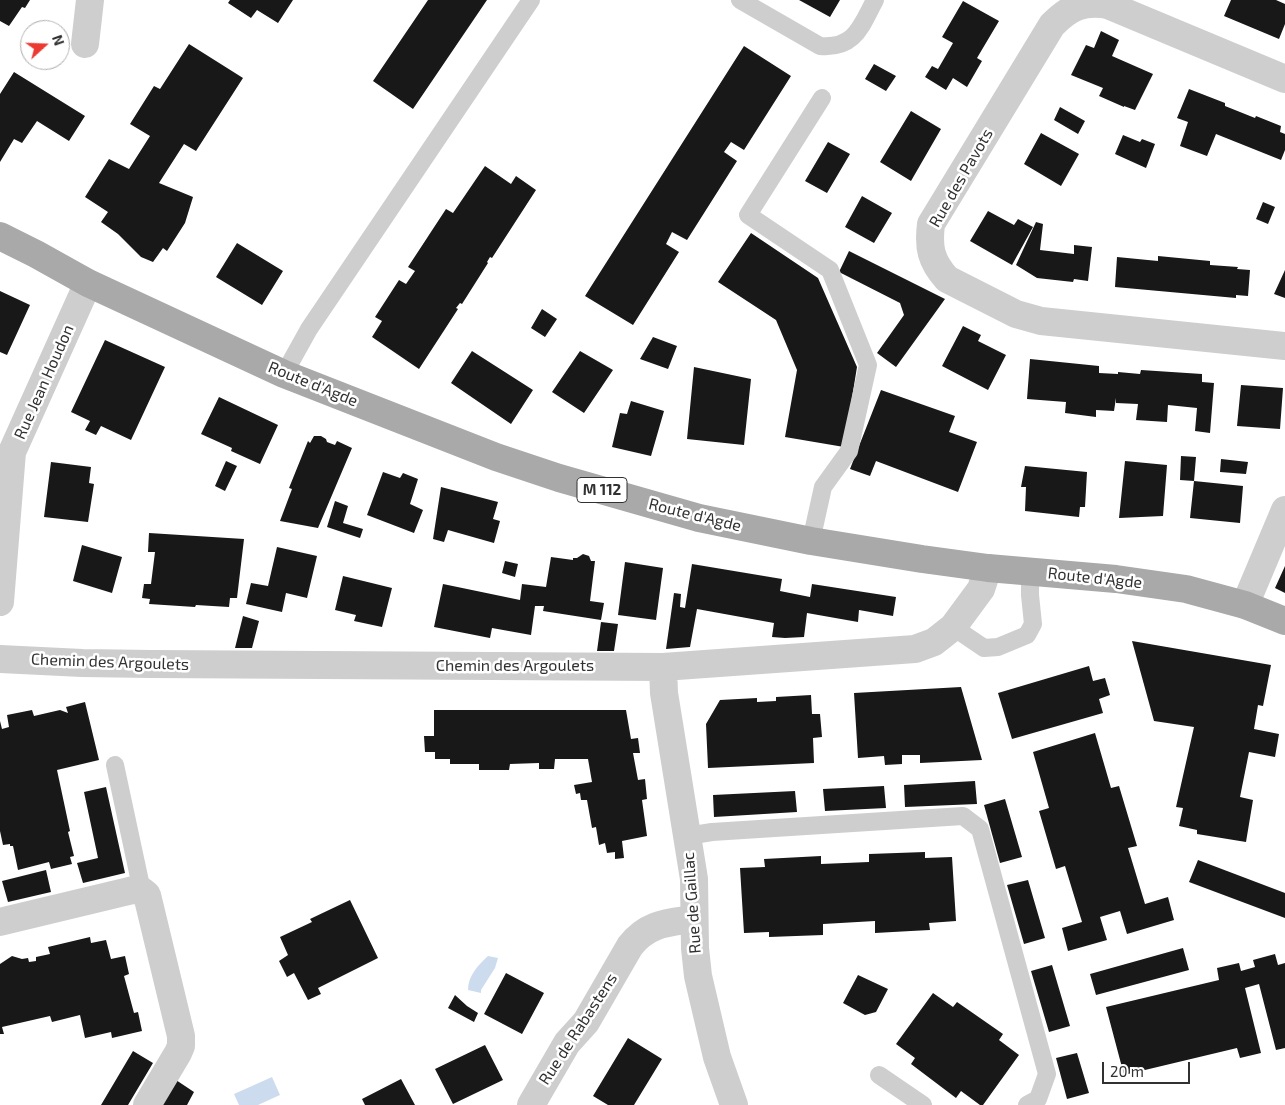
<!DOCTYPE html>
<style>
body{margin:0}
#map{position:relative;width:1285px;height:1105px;overflow:hidden;background:#fff;font-family:"Exo 2",sans-serif}
canvas{display:block}
.north{position:absolute;left:20px;top:20px;width:50px;height:50px;box-sizing:border-box;background:#fff;border:1px solid #adadad;border-radius:50%;rotate:70deg;font-size:14px;font-weight:700;line-height:20px;text-align:center;color:#313131}
.north::after{content:'';display:block;margin:auto;width:18px;height:22px;background:#ea3a32;clip-path:polygon(50% 0,100% 100%,50% 72%,0 100%)}
.scale{position:absolute;left:1102px;top:1062px;width:88px;height:22px;box-sizing:border-box;border:2px solid #313131;border-top:0;padding-left:6px;font-size:15px;line-height:18px;white-space:nowrap;color:#313131;-webkit-text-stroke:4px #fff;paint-order:stroke}
</style>
<div id="map">
<canvas width="1285" height="1105"></canvas>
<div class="north">N</div>
<div class="scale">20 m</div>
</div>
<script>
const ctx = document.querySelector('canvas').getContext('2d');
ctx.lineJoin = 'round';
function fillPath(path, color) { ctx.fillStyle = color; ctx.fill(path, 'evenodd'); }
function stroke(path, color, width, dash) { ctx.strokeStyle = color; ctx.lineWidth = width; ctx.lineCap = dash ? 'butt' : 'round'; ctx.setLineDash(dash || []); ctx.stroke(path); }
function drawText(font, color, halo, rows, align = 'center') {
  ctx.font = font + ' "Exo 2",sans-serif'; ctx.lineWidth = 5; ctx.setLineDash([]); ctx.textBaseline = 'middle'; ctx.strokeStyle = halo; ctx.fillStyle = color; for (const [text, x, y, turn = 0] of rows) {
    ctx.save(); ctx.translate(x, y); ctx.rotate((+turn || 0) * Math.PI / 180); ctx.textAlign = isNaN(turn) ? turn : align; if (halo) ctx.strokeText(text, 0, 0); ctx.fillText(text, 0, 0); ctx.restore();
  }
}
fillPath(new Path2D(`
 M488 956 498 958 495 968 481 990V993L468 990C468 976 478 965 488 956Z
 M272 1077 280 1095 258 1105H239L234 1094Z`), '#ccdcee');
fillPath(new Path2D(`
 M0 0H30L25 8 22 7 9 26 0 21Z
 M230 0H293L278 23 257 10 251 18 228 3Z
 M428 0H487L413 109 373 81Z
 M799 0H840L830 17Z
 M1231 0H1276L1285 4V24L1279 39 1224 16Z
 M963 1 999 21 977 58 982 61 967 87 953 78 946 90 925 77 932 66 938 69 953 43 942 37Z
 M1101 31 1119 40 1112 56 1153 74 1135 110 1124 106V107L1099 96 1103 88 1071 75 1086 45 1094 48Z
 M189 44 243 78 196 151 184 144 159 183 193 197 185 223 167 251 163 248 153 262 141 257 118 234 101 222 108 212 85 197 109 159 129 169 150 136 130 124 154 86 160 89Z
 M744 46 791 76 744 150 731 142 724 152 737 161 687 240 672 232 666 244 679 252 633 325 585 296Z
 M874 64 896 76 886 91 865 79Z
 M14 72 85 116 69 141 37 121 22 143 14 139 0 162V94Z
 M1189 89 1225 103V106L1255 118 1256 116 1281 126 1280 132 1285 134V150L1281 160 1216 134 1207 156 1180 146 1188 122 1177 118Z
 M1060 107 1085 121 1078 134 1054 120Z
 M911 111 941 129 911 181 880 162Z
 M1041 133 1079 154 1061 186 1024 164Z
 M1123 135 1140 142 1142 139 1155 144 1146 168 1115 154Z
 M828 142 850 154 827 193 805 181Z
 M485 166 511 184 516 176 536 190 492 258 490 257 487 262 488 263 462 304 460 303 456 308 458 309 419 369 372 337 382 321 375 317 399 280 406 284 415 271 408 267 446 209 453 213Z
 M862 196 892 213 874 243 845 227Z
 M1263 202 1275 207 1268 224 1256 219Z
 M988 211 1014 225 1018 219 1033 227 1012 265 970 241Z
 M1036 222 1043 224 1040 250 1074 254V245L1092 247 1088 281 1074 279 1073 282 1037 278 1016 265Z
 M751 233 818 278 857 367 844 447 785 437 797 370 776 320 718 282Z
 M237 243 283 271 262 305 216 277Z
 M849 251 945 299 896 367 877 353 904 315 900 303 839 272Z
 M1158 256 1210 261V265L1238 267 1237 269 1250 270 1248 296 1236 295V298L1115 287 1117 257 1158 261Z
 M1285 270V298L1274 294Z
 M0 291 30 305 7 355 0 352Z
 M542 309 557 319 545 337 531 328Z
 M963 326 981 335 978 341 1006 355 988 390 942 366Z
 M653 337 677 346 668 369 640 359Z
 M105 340 165 367 131 440 101 426 96 435 85 430 90 421 71 412Z
 M472 351 533 390 511 424 451 383Z
 M580 351 613 370 584 413 552 392Z
 M1030 359 1099 366V373L1118 374V372L1140 374 1141 370 1202 374V382L1214 383 1210 433 1195 431 1197 408 1168 405 1167 422 1136 420 1138 404 1116 403V398L1114 411 1096 410V417L1065 413 1066 402 1027 399Z
 M694 367 751 379 744 445 687 439Z
 M1241 385 1283 388 1280 429 1237 426Z
 M881 390 955 416 949 432 977 442 958 492 876 461 870 476 850 469Z
 M219 397 278 425 260 464 231 451 232 448 201 434Z
 M631 401 664 411 651 456 612 447 620 413 627 414Z
 M314 436H321L326 439 327 442 335 445 337 441 352 448 318 528 280 521 292 489 289 488 308 441 310 443Z
 M1181 456 1196 457 1194 481 1243 486 1240 523 1190 518 1194 481 1180 480Z
 M1221 459 1248 462 1246 474 1220 472Z
 M226 461 237 466 225 491 215 486Z
 M1125 461 1167 465 1163 516 1119 518Z
 M51 462 91 467 89 483 94 484 88 522 44 517Z
 M1025 466 1087 472 1085 507H1080L1079 517 1025 511 1026 487H1021Z
 M383 472 400 478 403 473 418 479 410 504 423 510 414 533 367 515Z
 M441 487 498 502 493 519 500 521 494 543 448 530 444 542 433 539Z
 M335 501 348 506 343 523 363 529 360 538 327 527Z
 M149 533 244 539 237 598H230L229 607 196 605 195 607 149 604 150 599 142 598 144 584H151L155 552H148Z
 M82 545 122 557 112 593 73 581Z
 M277 547 317 556 307 598 286 593 282 612 246 604 251 583 268 586Z
 M583 554 589 556 591 561H595L590 601 604 603 601 620 543 611 544 606H535L531 635 492 628 490 638 434 627 443 584 520 600 522 584 546 587 551 557 573 560V558H577Z
 M505 561 518 564 515 577 502 573Z
 M625 562 663 568 656 620 618 615Z
 M692 564 782 579 780 591 810 597 812 584 896 597 893 616 859 610 858 622 807 613 804 637 785 638 772 637 774 623 697 609 690 647 666 649 674 593 681 594 680 607 685 608Z
 M1285 566V593L1275 588Z
 M343 576 392 588 382 627 354 621 356 615 335 610Z
 M243 616 259 621 252 648H235Z
 M601 622 618 624 614 651H597Z
 M1132 641 1271 665 1263 706 1258 705 1254 729 1279 734 1275 757 1249 752 1240 797 1253 800 1246 842 1197 834V830L1179 826 1183 808 1176 807 1194 727 1154 721Z
 M1089 666 1093 681 1105 678 1110 695 1099 699 1103 713 1012 739 998 693Z
 M961 687 982 760 920 763V755H902V764L885 765 884 756 858 758 854 693Z
 M811 695 812 714H820L822 737 813 738 814 763 708 768 706 724 720 700 757 698V702L776 701V697Z
 M85 702 99 760 57 770 70 831 68 832 74 856 70 857 72 864 51 869 49 862 18 870 13 846H10V844L3 845 0 831V721L2 729 9 727 7 715 32 710 34 716 60 710 68 713 66 707Z
 M434 710H626L631 739 638 738 640 753H633L638 780 645 779 647 799 642 800 647 836 622 841 624 858 615 859V852L607 853 605 843 599 845 596 827 592 828 587 800H581L580 793 576 794 574 785 592 782 588 759H555L554 769H539V763L510 764 509 770H479V764H450V759H435V752H425L424 736H434Z
 M1095 733 1111 788 1119 786 1137 846 1128 848 1145 904 1168 897 1174 920 1127 934 1120 911 1100 917 1107 940 1068 951 1062 928 1082 922 1065 866 1056 869 1039 811 1049 808 1033 752Z
 M975 781 977 804 905 807 904 785Z
 M884 786 886 808 825 811 823 789Z
 M106 787 125 873 83 883 77 863 98 858 84 792Z
 M795 791 797 812 714 817 713 795Z
 M1005 799 1022 857 1000 863 984 805Z
 M925 852V858L952 857 956 921 929 923 930 930 911 931 875 933V921L823 924V935L769 937V932L744 933 740 868 765 867 764 859 821 856V864L869 862V854Z
 M1198 860 1285 893V918L1189 882Z
 M46 870 51 892 8 902 2 881Z
 M1028 880 1045 938 1024 944 1007 885Z
 M350 900 378 958 318 988 321 994 308 1000 294 973 287 977 279 961 288 955 280 937 312 922 310 919Z
 M90 937 91 943 106 940 111 959 125 956 129 974 124 976 134 1013 138 1012 142 1031 112 1038 111 1032 85 1038 80 1015 52 1022 50 1016 2 1027 4 1034H0V964L12 956 22 959 28 958 29 962 36 961V957L50 954 48 947Z
 M1183 948 1189 970 1096 995 1090 974Z
 M1275 954 1278 965 1285 963V1048L1276 1050 1259 984 1245 988 1261 1053 1240 1058 1237 1048 1124 1075 1106 1007 1219 980 1217 968 1239 963 1241 971 1255 967 1253 960Z
 M1052 965 1070 1026 1049 1032 1031 971Z
 M506 973 544 993 522 1034 484 1014Z
 M858 975 888 989 876 1012 865 1015 843 1003Z
 M933 993 953 1007 957 1002 1003 1034 999 1040 1019 1055 983 1105H980L961 1091 956 1098 911 1064 915 1058 896 1044Z
 M455 995 467 1006 478 1013 474 1022 448 1008Z
 M628 1038 662 1059 634 1105H608L593 1096Z
 M485 1045 503 1080 453 1104 435 1069Z
 M133 1051 153 1063 128 1105H101Z
 M1077 1053 1089 1093 1067 1099 1056 1058Z
 M401 1079 415 1105H365L362 1099Z
 M176 1080 194 1092 187 1105H161Z`), '#181818');
stroke(new Path2D(`
 M740 0 820 46C855 49 861 26 875 0
 M284 374 309 329 531 0
 M811 541 823 487 849 451 868 365 830 270 748 215 822 98
 M953 627 984 648 998 647 1027 635 1033 624 1030 595V571
 M115 765 142 891
 M687 836 712 832 963 816 980 829 1047 1074 1038 1099 1027 1105
 M879 1075 923 1105`), '#cecece', 18);
stroke(new Path2D(`
 M85 44 90 0
 M1285 79 1108 5C1083 1 1070 7 1052 25L931 224C928 248 931 261 947 279L1016 314 1041 321 1285 346
 M0 602 12 452 88 283
 M1245 605 1285 510
 M0 659 82 663 152 664 663 667 915 649 934 642 953 627 981 589 988 568
 M663 667 664 693 694 879 695 948 698 976 717 1057 734 1105
 M0 922 133 890 142 891 147 895 181 1036V1046L178 1053 147 1105
 M531 1105 567 1043 586 1022 630 946C648 923 667 923 694 919`), '#cecece', 28);
stroke(new Path2D(`
 M0 236 36 254 88 283 284 374 496 457 559 478 699 518 811 541 922 559 988 568 1116 579 1186 589 1245 605 1285 621`), '#a9a9a9', 28);
for (const [x, y, w] of [
 [602,490,50]
]) { const box = new Path2D(); box.roundRect(x - w / 2, y - 12.5, w, 25, 4); ctx.fillStyle = '#fff'; ctx.fill(box); stroke(box, '#313131', 1); }
drawText('bold 15px', '#313131', null, [
 ["M 112",602,490]
]);
drawText('16px', '#313131', '#fff', [
 ["Rue des Pavots",961,178,-60],
 ["Rue Jean Houdon",44,382,-66],
 ["Route d'Agde",313,384,22],
 ["Route d'Agde",695,515,14],
 ["Route d'Agde",1095,578,6],
 ["Chemin des Argoulets",110,662,2],
 ["Chemin des Argoulets",515,666],
 ["Rue de Gaillac",692,903,-94],
 ["Rue de Rabastens",578,1029,-57]
]);
</script>
